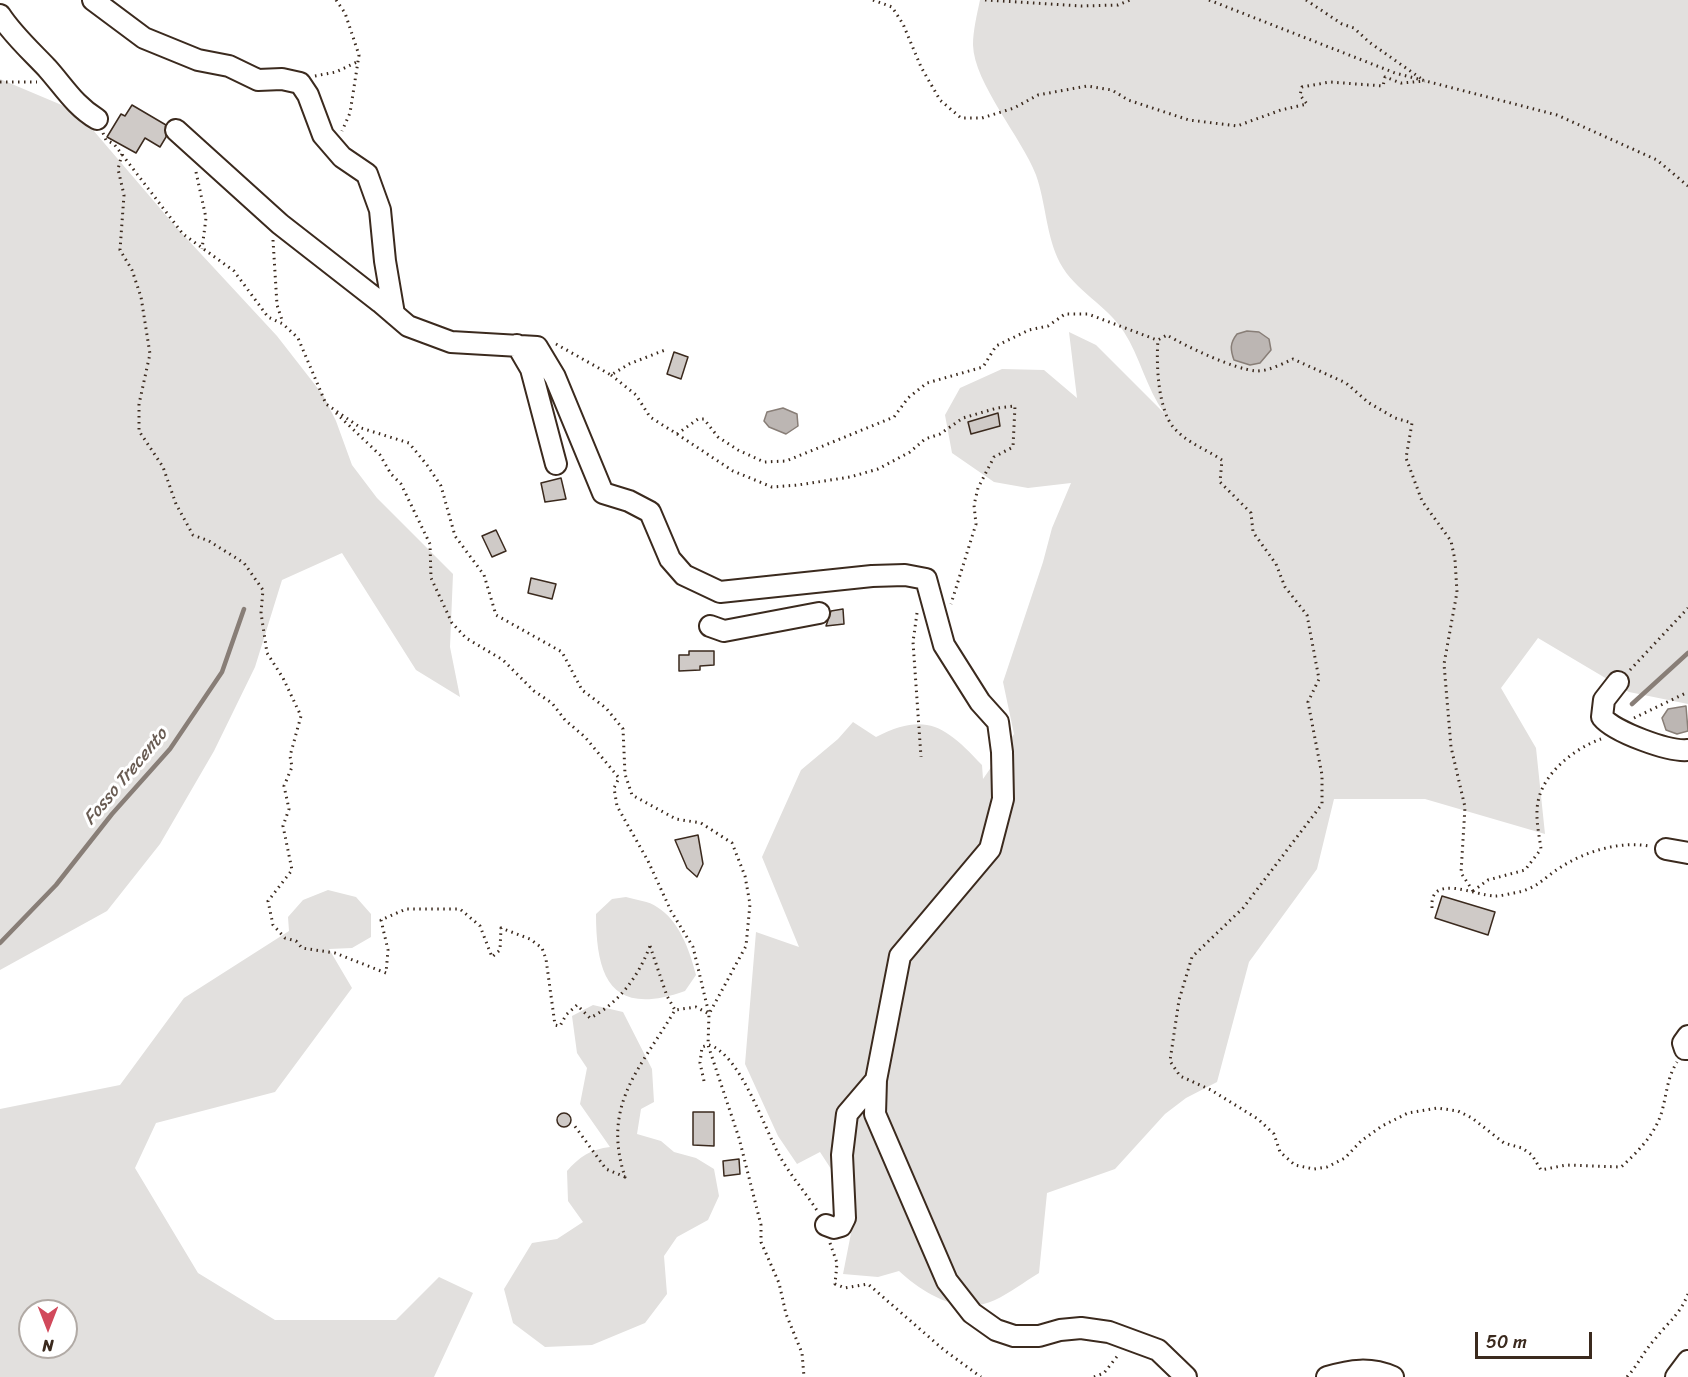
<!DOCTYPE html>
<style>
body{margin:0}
#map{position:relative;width:1688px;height:1377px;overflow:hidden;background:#fff;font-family:Sriracha,sans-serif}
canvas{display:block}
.north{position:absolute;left:18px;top:1299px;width:60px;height:60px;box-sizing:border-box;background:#fff;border:2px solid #b1aaa5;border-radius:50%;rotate:180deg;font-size:16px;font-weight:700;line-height:24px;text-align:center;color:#3b2a1e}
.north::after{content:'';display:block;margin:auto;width:21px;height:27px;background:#d1495b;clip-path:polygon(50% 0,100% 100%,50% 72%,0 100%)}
.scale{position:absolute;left:1475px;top:1332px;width:117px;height:27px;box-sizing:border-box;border:3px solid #3b2a1e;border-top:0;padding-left:8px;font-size:18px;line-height:21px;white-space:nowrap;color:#3b2a1e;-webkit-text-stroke:4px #fff;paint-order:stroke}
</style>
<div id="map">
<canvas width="1688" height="1377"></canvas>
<div class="north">N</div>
<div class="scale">50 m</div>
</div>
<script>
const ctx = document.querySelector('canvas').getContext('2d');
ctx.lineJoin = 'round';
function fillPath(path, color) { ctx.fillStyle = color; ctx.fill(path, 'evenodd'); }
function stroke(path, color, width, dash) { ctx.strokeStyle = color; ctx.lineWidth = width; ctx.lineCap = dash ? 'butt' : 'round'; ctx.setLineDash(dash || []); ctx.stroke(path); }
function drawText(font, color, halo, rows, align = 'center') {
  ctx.font = font + ' Sriracha,sans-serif'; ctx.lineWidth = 6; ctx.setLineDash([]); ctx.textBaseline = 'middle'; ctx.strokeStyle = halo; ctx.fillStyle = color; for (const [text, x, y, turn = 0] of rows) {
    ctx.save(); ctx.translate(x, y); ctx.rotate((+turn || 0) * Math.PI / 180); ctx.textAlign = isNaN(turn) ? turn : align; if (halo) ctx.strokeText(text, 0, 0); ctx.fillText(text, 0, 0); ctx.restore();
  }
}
fillPath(new Path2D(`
 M980 0H1688V704L1629 692 1538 638 1501 688 1536 748 1545 834 1425 799H1334L1317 869 1249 962 1217 1082 1186 1098 1165 1114 1115 1169 1047 1193 1039 1273C1024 1282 1010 1293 995 1300 960 1316 924 1294 899 1271L878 1277 843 1274 854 1218 833 1172 820 1152 797 1164 778 1136 745 1064 756 932 799 947 762 857 801 770 838 739 853 722 876 737C927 711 946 727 982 765L983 779 1014 734 1003 682 1043 562 1052 528 1071 483 1028 488 994 482 952 453 945 415 960 388 1002 369 1044 370 1077 398 1069 332 1096 345 1164 413C1146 387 1140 357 1124 332 1107 305 1075 291 1060 263 1046 236 1046 203 1036 175 1022 138 974 83 973 45 973 31 977 14 980 0Z
 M0 79 64 106 87 123 176 227 277 336 323 395 336 421 352 465 377 498 453 574 450 647 460 697 416 670 342 553 282 580 255 667 214 751 160 844 107 911 0 970Z
 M328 890 356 897 371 914V937L352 948 329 949 352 988 275 1092 156 1123 135 1168 198 1273 275 1320H396L439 1277 473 1293 434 1377H0V1109L120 1085 184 998 289 931 288 917 303 900ZM30 1311H66V1347H30Z
 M626 897C636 900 649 901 657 907 679 920 690 951 696 975L685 991C612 1017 596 979 596 914L612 899Z
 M593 1005 623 1012 652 1069 654 1102 641 1109 637 1134 661 1141 674 1152 696 1158 714 1169 719 1196 708 1220 677 1237 664 1256 667 1294 645 1323 592 1345 545 1347 513 1323 504 1289 532 1243 557 1239 583 1222 568 1201 567 1171C579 1157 591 1149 610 1147L580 1104 587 1068 577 1053 572 1016Z`), '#e2e0de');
const water = new Path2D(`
 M1247 331 1259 332 1269 339 1271 350 1260 363 1250 365 1234 360C1230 349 1230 343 1237 334Z
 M783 408 797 414 798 426 786 434 769 427 764 421 767 412Z
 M1686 706 1688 731 1677 734 1666 730 1662 718 1668 709Z`);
fillPath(water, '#bcb6b3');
stroke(water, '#887e77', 1.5);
stroke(new Path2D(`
 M1632 704 1688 653
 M0 943 56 885 112 814 170 749 222 672 244 609`), '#887e77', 4.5);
const building = new Path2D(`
 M132 105 166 125V137L160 147 145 138 136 153 107 137 121 114 125 116Z
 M674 352 688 357 681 379 667 374Z
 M998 413 1000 426 971 434 968 422Z
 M561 478 566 499 545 502 541 483Z
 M496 530 506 551 492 557 482 536Z
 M531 578 556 584 552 599 528 593Z
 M843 609 844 624 826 626 831 611Z
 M689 651H714V665L700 666V670L679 671V655H689Z
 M698 835 703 864 697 877 687 868 675 840Z
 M1442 896 1495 912 1488 935 1435 918Z
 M693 1112H714V1146L693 1145Z
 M557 1120a7 7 0 1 1 14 0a7 7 0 1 1-14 0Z
 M739 1159 740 1174 724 1176 723 1161Z`);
fillPath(building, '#cfcac7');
stroke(building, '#3b2a1e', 1.5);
const minor = new Path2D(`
 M93 0 144 38 198 60 229 66 258 80 282 79 300 83 308 95 323 135 342 157 367 174 380 210 385 261 394 314
 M0 15C13 35 31 51 47 68 64 87 75 106 97 119
 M176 130 280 224 380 302 408 326 451 342 537 347 555 377 603 493 629 501 650 512 670 559 684 575 720 592 872 576 905 575 926 579 944 645 980 702 998 722 1002 752 1003 799 990 849 900 956 876 1080 875 1114 947 1281 972 1313 996 1330 1014 1336H1039L1060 1330 1081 1328 1109 1332 1158 1350 1186 1377
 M517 345 531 369 556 464
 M710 626 724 631 819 613
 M1618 682 1604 700 1602 717C1614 732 1669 752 1688 750
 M1666 849 1688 853
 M1688 1036 1683 1043 1685 1049H1688
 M826 1225 834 1228 841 1226 845 1218 842 1155 847 1114 876 1080
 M1327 1377C1351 1370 1370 1367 1393 1377
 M1676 1377 1688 1361`);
stroke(minor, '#3b2a1e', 24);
stroke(new Path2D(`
 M336 0 345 13 359 55 350 113 342 131
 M873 0 892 7 903 24 921 67 940 100 961 118H982L1014 108 1038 95 1087 86 1112 90 1128 100 1189 120 1237 126 1281 110 1307 104 1300 95 1302 87 1330 82 1383 86 1385 77 1401 83 1425 81
 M985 0 1081 6 1118 5 1130 0
 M1209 0 1395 73 1557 115 1657 160 1688 186
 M1306 0 1342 24 1354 28 1369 42 1423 80
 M315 76 336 72 359 61
 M0 82H37
 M103 133 106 140 114 144 183 234 234 271 268 317 283 324 298 338 326 404 361 428 409 443 427 465 441 486 455 536 484 575 496 615 562 652 582 690 606 708 623 729 625 774 632 795 676 819 701 823 732 843 745 876 750 904 746 946 709 1014 708 1045 739 1138 761 1225V1242L779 1283 786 1314 802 1353 804 1377
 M122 154 118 169 124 195 120 250 132 270 141 297 150 354 139 404V431L163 467 176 504 193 535 209 541 244 563 263 590 261 613 267 653 283 678 301 716 290 756 292 767 284 786 289 809 283 826 292 870 268 901 273 925 285 938 296 941 302 948 335 953 386 973 388 950 381 920 406 909H460L480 926 492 957 500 950 501 928 530 939 542 948 546 959 555 1025 560 1026 566 1015 577 1005 590 1018C619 1003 638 977 650 946
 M196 172 206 218 202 249
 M273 240 277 305 283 323
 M556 344 611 375 629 364 665 350
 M611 375 636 395 650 417 677 434 698 419H704L718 437 738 450 764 462 786 461 894 417 908 398 927 383 983 367 996 346 1029 330 1048 326 1065 314H1088L1157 340
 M336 413 380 455 391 474 401 484 430 544 431 578 452 623 466 638 503 660 534 691 552 703 565 720 585 737 619 778 614 788 617 806 648 861 671 911 693 947 709 1014 696 1007 675 1010C641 1068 601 1104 625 1177L606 1169 574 1125
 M677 434 733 471 772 487 798 485 850 477 878 469 910 452 925 439 940 434 963 418 997 408 1015 406 1013 447 994 457 978 488 974 505 976 524 951 604
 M917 613 913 642 921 757
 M1630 670 1688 608
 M1634 718 1688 692
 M1473 891 1461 873 1465 807 1451 747 1444 664 1457 592 1455 560 1451 541 1422 501 1406 458 1412 423 1395 418 1369 403 1346 383 1293 359C1282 364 1269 371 1256 371 1234 369 1187 347 1167 335L1158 340C1156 364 1158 410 1174 428 1187 443 1206 449 1222 460L1220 482 1251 513 1253 532 1276 564 1285 587 1307 615 1319 679 1308 702 1322 775V804L1243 908 1192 957 1179 1000 1170 1061 1180 1076 1211 1090 1258 1119 1274 1134 1280 1152 1295 1165 1314 1169 1327 1167 1345 1158 1361 1141 1382 1126 1408 1113 1437 1108 1458 1111 1472 1118 1504 1143 1522 1148 1532 1155 1541 1170 1566 1165 1621 1167C1638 1152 1656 1133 1662 1111 1667 1093 1667 1078 1677 1062
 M1473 891 1488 880 1525 870 1541 849C1539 834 1535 817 1538 802 1543 773 1575 748 1601 739
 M1432 908C1429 872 1476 896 1495 896 1501 896 1508 894 1514 893 1537 889 1542 879 1561 867 1586 851 1620 841 1649 846
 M650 946 667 996 675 1010
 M709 1045C740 1054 764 1127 779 1155 790 1175 806 1193 818 1212
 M704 1081 700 1063 702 1047 708 1045
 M830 1243 837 1263 835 1284 845 1288 868 1284 944 1350 981 1377
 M1094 1377 1104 1373 1119 1354
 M1627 1377C1638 1365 1644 1351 1655 1339 1669 1321 1679 1316 1688 1294`), '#3b2a1e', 3, [1.5, 4.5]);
stroke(minor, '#fff', 20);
drawText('italic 18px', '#685b52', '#fff', [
 ["Fosso Trecento",126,777,-50]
]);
</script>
